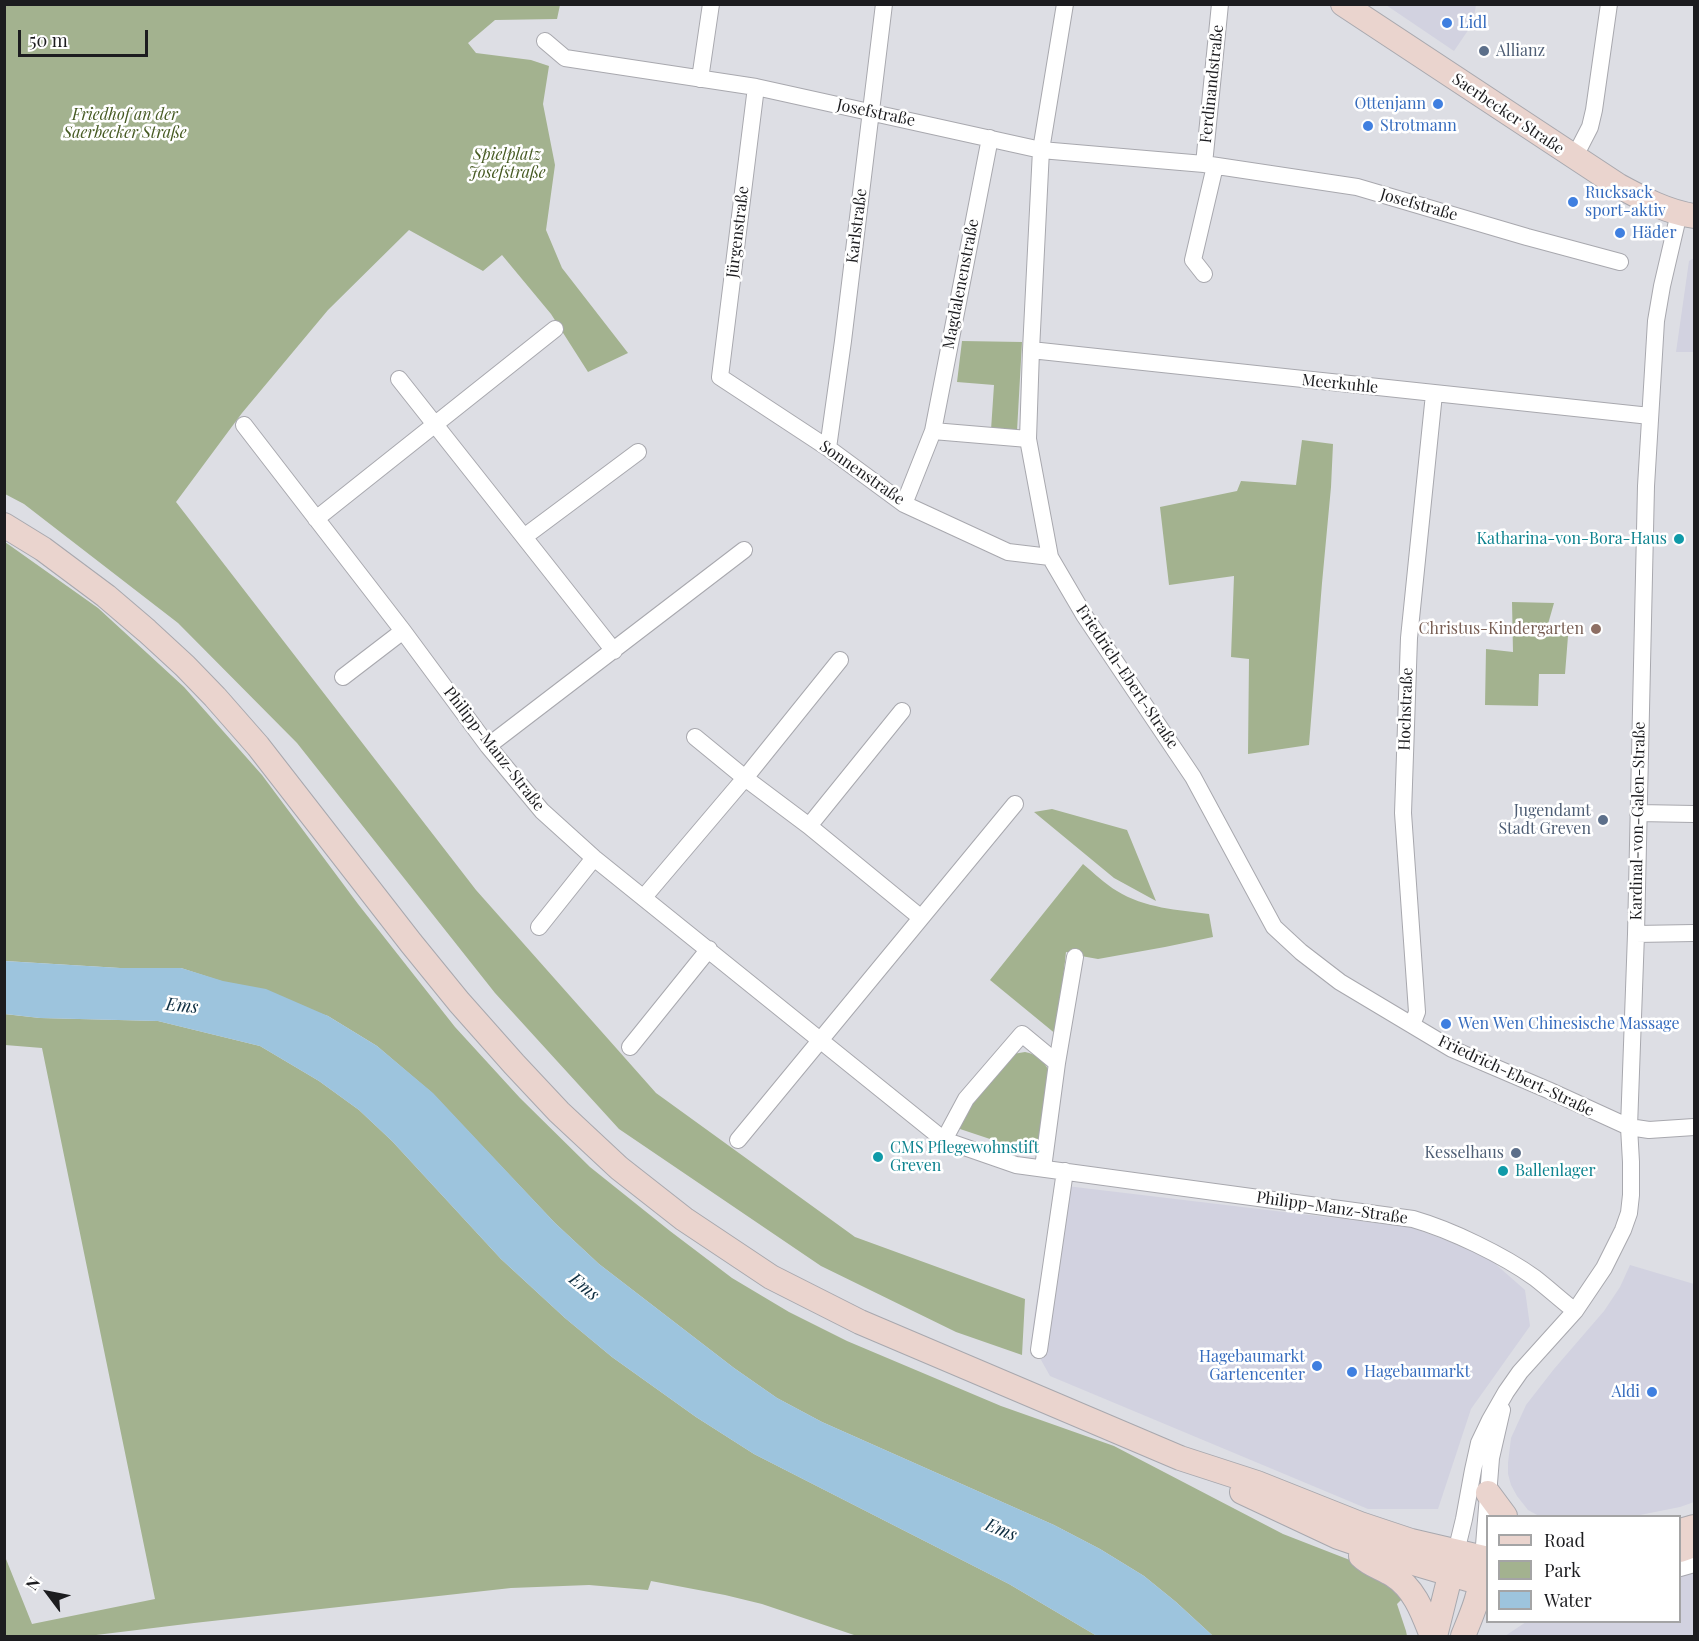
<!DOCTYPE html>
<meta charset="utf-8">
<style>
body{margin:0}
#map{position:relative;width:1699px;height:1641px;overflow:hidden;background:#dddee4;font-family:"Playfair Display",serif}
canvas{display:block}
.frame{position:absolute;inset:0;border:6px solid #1c1c1f;pointer-events:none}
.legend{position:absolute;left:1486px;top:1515px;width:195px;height:108px;box-sizing:border-box;background:#fff;border:2px solid #a4a4a5;margin:0;padding:8px 10px;list-style:none;font-size:18px;color:#1c1c1f}
.legend li{display:flex;align-items:center;gap:12px;height:30px}
.legend b{width:30px;border:2px solid #a4a4a5}
.north{position:absolute;left:18px;top:1563px;width:60px;height:60px;-webkit-text-stroke:4px #fff;paint-order:stroke;rotate:302deg;font-size:16px;font-weight:700;line-height:24px;text-align:center;color:#1c1c1f}
.north::after{content:'';display:block;margin:auto;width:21px;height:27px;background:#1c1c1f;clip-path:polygon(50% 0,100% 100%,50% 72%,0 100%)}
.scale{position:absolute;left:18px;top:30px;width:130px;height:27px;box-sizing:border-box;border:3px solid #1c1c1f;border-top:0;padding-left:8px;font-size:18px;line-height:21px;white-space:nowrap;color:#1c1c1f;-webkit-text-stroke:4px #fff;paint-order:stroke}
</style>
<div id="map">
<canvas width="1699" height="1641"></canvas>
<div class="frame"></div>
<ul class="legend">
<li><b style="height:8px;background:#ead4ce"></b>Road</li>
<li><b style="height:16px;background:#a3b28f"></b>Park</li>
<li><b style="height:16px;background:#9dc4dd"></b>Water</li>
</ul>
<div class="north">N</div>
<div class="scale">50 m</div>
</div>
<script>
const ctx = document.querySelector('canvas').getContext('2d');
ctx.lineJoin = 'round';
function fillPath(path, color) { ctx.fillStyle = color; ctx.fill(path, 'evenodd'); }
function stroke(path, color, width, dash) { ctx.strokeStyle = color; ctx.lineWidth = width; ctx.lineCap = dash ? 'butt' : 'round'; ctx.setLineDash(dash || []); ctx.stroke(path); }
function drawText(font, color, halo, rows, align = 'center') {
  ctx.font = font + ' "Playfair Display",serif'; ctx.lineWidth = 5; ctx.setLineDash([]); ctx.textBaseline = 'middle'; ctx.strokeStyle = halo; ctx.fillStyle = color; for (const [text, x, y, turn = 0] of rows) {
    ctx.save(); ctx.translate(x, y); ctx.rotate((+turn || 0) * Math.PI / 180); ctx.textAlign = isNaN(turn) ? turn : align; if (halo) ctx.strokeText(text, 0, 0); ctx.fillText(text, 0, 0); ctx.restore();
  }
}
fillPath(new Path2D(`
 M1386 5H1476L1473 23 1454 51Z
 M1694 258V352H1676L1689 261Z
 M1058 1185 1410 1227 1484 1254 1525 1290 1530 1326 1471 1409 1438 1509H1368L1050 1376 1031 1342 1036 1304Z
 M1630 1265 1694 1284V1502L1680 1507 1635 1516H1539L1528 1510 1517 1496 1511 1485 1508 1474V1463L1511 1438 1526 1405 1554 1369 1604 1311 1620 1287Z
 M1694 1556V1636H1505L1526 1622H1680V1560Z`), '#d2d2e0');
fillPath(new Path2D(`
 M4 5H560L557 19 495 20 468 43 476 53 531 60 549 66 543 104 555 165 546 230 562 268 628 353 588 372 551 314 502 255 483 271 409 230 328 310 242 413 176 502 476 890 656 1093 855 1237 1025 1299 1022 1355 956 1332 821 1266 619 1129 495 993 297 743 178 623 24 504 5 494Z
 M962 341 1022 342 1017 431 991 430 994 385 957 382Z
 M1302 440 1333 444 1331 487 1322 583 1309 745 1248 754 1249 659 1231 657 1234 576 1169 585 1160 507 1237 491 1241 481 1296 485Z
 M5 542 98 608 184 687 262 775 358 904 455 1027 520 1098 590 1167 670 1231 732 1278 789 1312 847 1341 1001 1406 1114 1446 1283 1534 1378 1571 1406 1595 1397 1604 1406 1631 1407 1636H1213L1176 1602 1144 1576 1100 1549 1054 1525 822 1422 777 1398 734 1368 599 1264 555 1223 432 1093 377 1046 328 1016 181 968H120L5 961Z
 M1512 602 1554 603 1546 631 1568 636 1565 674H1539L1538 706 1485 705 1486 649 1513 652Z
 M1052 809 1127 830 1156 901 1114 878 1034 812Z
 M1083 864C1094 873 1105 884 1117 891 1144 908 1178 910 1209 914L1213 937 1165 947 1098 959 1081 956V954L1066 952 1057 1035 990 980Z
 M4 1014 40 1018 158 1021 260 1046 319 1081 359 1110 392 1141 501 1259 565 1318 612 1357 696 1417 754 1454 1009 1584 1097 1636H857L762 1604 725 1595 651 1581 648 1590 589 1585 511 1588 194 1623 88 1636H5L4 1554 32 1624 155 1599 42 1048 5 1045Z
 M1025 1052C1037 1054 1044 1061 1049 1071L1037 1152 1008 1145 957 1128 973 1100 1013 1054Z`), '#a3b28f');
fillPath(new Path2D(`
 M4 961 120 968H181L223 981 266 989 328 1016 377 1046 433 1093 555 1223 599 1264 734 1368 777 1398 822 1422 1054 1525 1100 1549 1144 1576 1176 1602 1213 1636H1097L1009 1584 754 1454 696 1417 612 1357 565 1318 501 1259 392 1141 359 1110 319 1081 260 1046 158 1021 40 1018 5 1014Z`), '#9dc4dd');
const street = new Path2D(`
 M1065 4 1041 150 1031 350 1028 439 1050 557 1084 615 1193 777 1274 927 1301 952 1340 982 1452 1049 1548 1090 1629 1127 1649 1130 1694 1127
 M545 41 565 58 756 87 1041 150 1204 164 1357 187 1527 237 1620 262
 M700 79 711 4
 M756 87 720 377 828 448 904 504 1008 552 1050 557
 M1574 158 1590 127 1594 110 1609 4
 M1204 164 1220 4
 M1204 274 1193 260 1215 166
 M1031 350 1650 416
 M399 379 524 537
 M244 425 403 631 488 746 542 811 594 858 944 1140 1016 1165 1413 1219C1451 1230 1503 1255 1535 1278 1549 1289 1561 1300 1575 1311
 M933 431 1028 439
 M828 448 843 341 884 4
 M904 504 933 431 990 138
 M316 519 555 329
 M614 651 524 537 638 452
 M343 677 403 631
 M695 737 745 778 809 826 920 917
 M488 746 744 550
 M1638 813 1694 814
 M809 826 902 711
 M644 897 745 778 840 660
 M539 927 594 858
 M1636 934 1694 933
 M1412 1025 1417 1012 1403 813 1409 638 1434 394
 M630 1047 709 949
 M738 1140 1015 804
 M944 1140 966 1099 1022 1034 1057 1063
 M1043 1168 1057 1063 1075 957
 M1039 1350 1065 1171
 M1456 1552 1464 1519 1473 1470 1479 1443 1490 1420 1506 1392 1520 1372 1575 1311 1604 1268 1623 1230 1629 1213 1631 1195V1162L1629 1127 1636 934 1646 486 1656 321 1662 286 1679 213
 M1483 1558 1491 1458 1502 1410
 M1680 1568 1694 1564`);
const secondary = new Path2D(`
 M1343 4 1619 186C1643 199 1667 212 1694 216
 M4 525 43 549 106 596 147 631 185 666 215 697 258 746 411 943 459 1002 514 1064 559 1112 619 1168 684 1219 771 1277 860 1322 1180 1458 1257 1483 1360 1524 1411 1541 1488 1559
 M1242 1492 1338 1537 1417 1564 1488 1585
 M1488 1493 1505 1516
 M1680 1531 1694 1527
 M1680 1550 1694 1545
 M1361 1556C1370 1565 1382 1568 1393 1575 1415 1589 1423 1613 1432 1636
 M1435 1636 1454 1560
 M1463 1636C1472 1614 1481 1594 1482 1570`);
stroke(street, '#a8a8ae', 18);
stroke(secondary, '#a8a8ae', 26);
stroke(street, '#fff', 16);
stroke(secondary, '#ead4ce', 24);
for (const [x, y, r, color] of [
 [1447,23,6,"#3f7fe0"],
 [1484,51,6,"#5c6f8a"],
 [1438,104,6,"#3f7fe0"],
 [1368,126,6,"#3f7fe0"],
 [1573,202,6,"#3f7fe0"],
 [1620,233,6,"#3f7fe0"],
 [1679,539,6,"#0f9aa8"],
 [1596,629,6,"#8d6e63"],
 [1603,820,6,"#5c6f8a"],
 [1446,1024,6,"#3f7fe0"],
 [1516,1153,6,"#5c6f8a"],
 [878,1157,6,"#0f9aa8"],
 [1503,1171,6,"#0f9aa8"],
 [1317,1366,6,"#3f7fe0"],
 [1352,1372,6,"#3f7fe0"],
 [1652,1392,6,"#3f7fe0"]
]) { const dot = new Path2D(); dot.arc(x, y, r, 0, 2 * Math.PI); ctx.fillStyle = color; ctx.fill(dot); stroke(dot, '#fff', 2); }
drawText('16px', '#366cbe', '#fff', [
 ["Lidl",1459,23],
 ["Ottenjann",1426,104,"right"],
 ["Strotmann",1380,126],
 ["Rucksack",1585,193],
 ["sport-aktiv",1585,211],
 ["Häder",1632,233],
 ["Wen Wen Chinesische Massage",1458,1024],
 ["Hagebaumarkt",1305,1357,"right"],
 ["Gartencenter",1305,1375,"right"],
 ["Hagebaumarkt",1364,1372],
 ["Aldi",1640,1392,"right"]
], 'left');
drawText('16px', '#4e5e75', '#fff', [
 ["Allianz",1496,51,"left"],
 ["Jugendamt",1591,811],
 ["Stadt Greven",1591,829],
 ["Kesselhaus",1504,1153]
], 'right');
drawText('16px', '#1c1c1f', '#fff', [
 ["Ferdinandstraße",1212,84,-84],
 ["Josefstraße",876,113,12],
 ["Saerbecker Straße",1508,114,34],
 ["Josefstraße",1419,205,16],
 ["Karlstraße",857,226,-83],
 ["Jürgenstraße",738,232,-83],
 ["Magdalenenstraße",961,284,-79],
 ["Meerkuhle",1340,384,6],
 ["Sonnenstraße",862,473,35],
 ["Friedrich-Ebert-Straße",1127,677,56],
 ["Hochstraße",1406,709,-88],
 ["Philipp-Manz-Straße",494,749,52],
 ["Kardinal-von-Galen-Straße",1638,821,-89],
 ["Friedrich-Ebert-Straße",1516,1076,25],
 ["Philipp-Manz-Straße",1332,1208,8]
]);
drawText('italic 16px', '#465a22', '#fff', [
 ["Friedhof an der",125,115],
 ["Saerbecker Straße",125,133],
 ["Spielplatz",507,155],
 ["Josefstraße",507,173]
]);
drawText('16px', '#0d838f', '#fff', [
 ["Katharina-von-Bora-Haus",1667,539,"right"],
 ["CMS Pflegewohnstift",890,1148],
 ["Greven",890,1166],
 ["Ballenlager",1515,1171]
], 'left');
drawText('16px', '#785e54', '#fff', [
 ["Christus-Kindergarten",1584,629]
], 'right');
drawText('italic 18px', '#0e2e41', '#fff', [
 ["Ems",182,1006,6],
 ["Ems",584,1287,39],
 ["Ems",1001,1530,22]
]);
</script>
